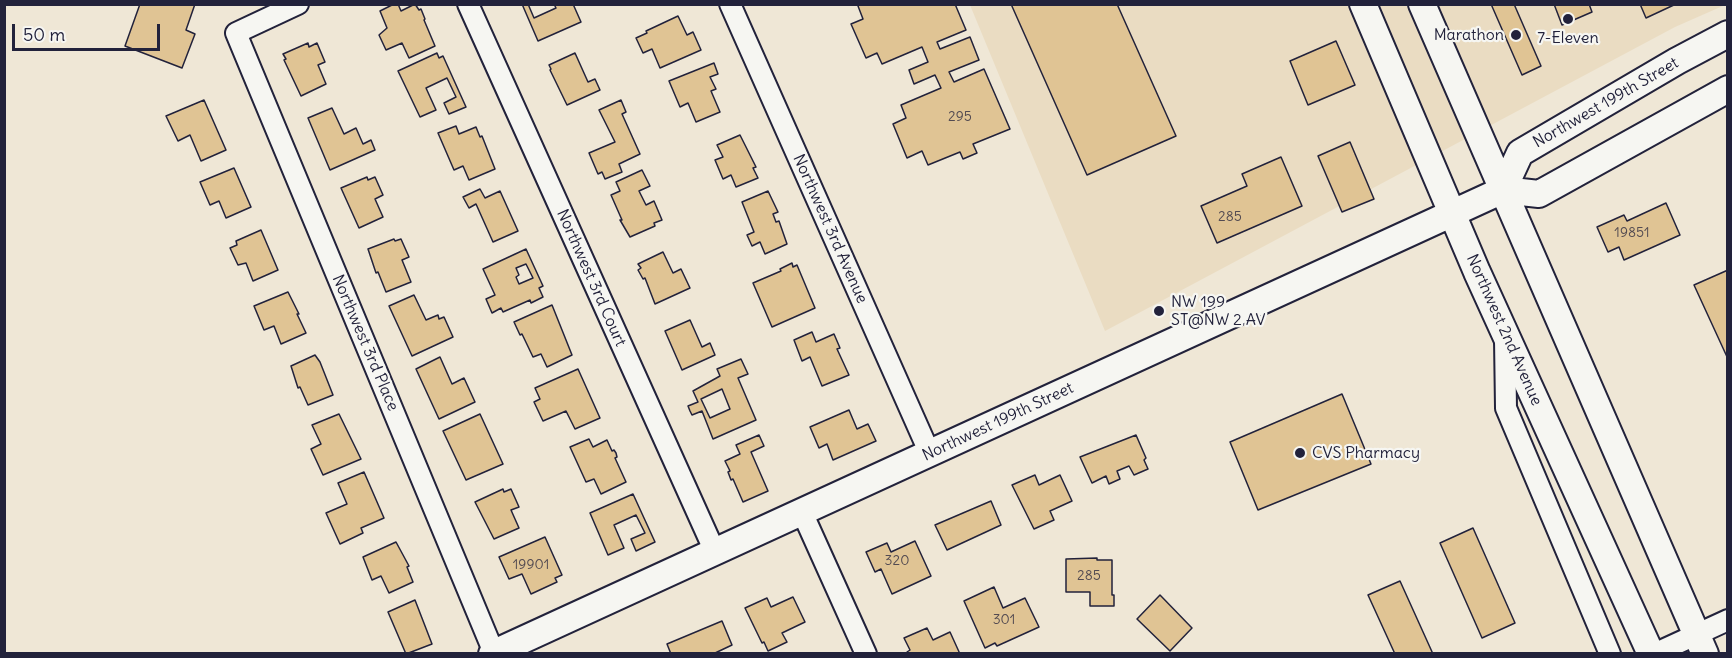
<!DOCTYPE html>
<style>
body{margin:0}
#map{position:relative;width:1732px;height:658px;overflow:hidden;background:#efe7d6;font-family:Delius,sans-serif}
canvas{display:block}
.frame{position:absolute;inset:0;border:6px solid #22223b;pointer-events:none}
.scale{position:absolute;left:12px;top:24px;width:148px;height:27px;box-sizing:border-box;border:3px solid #22223b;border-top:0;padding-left:8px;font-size:18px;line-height:21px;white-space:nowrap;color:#22223b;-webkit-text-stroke:4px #f6f6f2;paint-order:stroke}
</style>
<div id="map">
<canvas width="1732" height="658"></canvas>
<div class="frame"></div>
<div class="scale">50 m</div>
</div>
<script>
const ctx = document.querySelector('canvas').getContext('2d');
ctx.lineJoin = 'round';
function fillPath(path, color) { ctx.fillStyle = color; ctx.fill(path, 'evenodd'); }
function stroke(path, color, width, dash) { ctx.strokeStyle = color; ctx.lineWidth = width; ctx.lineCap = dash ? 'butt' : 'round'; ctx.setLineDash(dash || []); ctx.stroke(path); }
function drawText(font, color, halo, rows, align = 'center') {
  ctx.font = font + ' Delius,sans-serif'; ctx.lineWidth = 4.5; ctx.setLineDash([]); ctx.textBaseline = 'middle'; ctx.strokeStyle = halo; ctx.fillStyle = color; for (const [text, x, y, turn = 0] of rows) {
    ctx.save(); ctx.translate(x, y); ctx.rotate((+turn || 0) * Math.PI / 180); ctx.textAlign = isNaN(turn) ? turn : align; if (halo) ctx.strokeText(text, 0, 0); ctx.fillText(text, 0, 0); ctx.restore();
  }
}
fillPath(new Path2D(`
 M970 5H1725L1675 27 1105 331Z`), '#eadcc2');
const building = new Path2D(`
 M140 4H195L186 30 195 34 182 68 125 46Z
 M394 4H398L401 11 415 4 419 10 421 9 425 19 424 20 435 46 409 58 402 43 386 50 379 35 387 28 380 11Z
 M522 4H528L534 18 556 8 554 4H573L581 22 538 41Z
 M861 4H955L966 30 937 42 940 49 970 37 979 60 949 72 954 82 984 69 1010 129 973 144 977 153 963 159 960 152 928 165 922 151 907 158 893 124 906 118 901 105 941 88 935 75 914 84 909 70 928 62 922 47 882 64 877 53 866 58 851 24 863 19 858 6Z
 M1011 4H1117L1176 136 1087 175Z
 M1491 4H1514L1541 66 1522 75Z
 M1554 4H1589L1592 12 1562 25Z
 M1640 4H1676L1646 18Z
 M678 16 687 35 693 32 701 50 660 68 652 49 643 53 636 38 647 33 646 31Z
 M1336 41 1355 85 1308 105 1290 61Z
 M308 43 309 47 317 43 325 62 318 65 326 84 301 96 284 60 286 59 283 54Z
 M437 53 439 58 443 56 466 107 449 114 444 103 456 97 447 78 426 88 436 110 420 117 398 71Z
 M575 53 588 82 595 79 600 90 567 105 550 70 551 69 549 65Z
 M714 63 718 74 710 77 716 89 711 91 720 112 696 122 688 103 680 107 669 81Z
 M204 100 226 150 201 161 190 135 178 141 166 116Z
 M621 100 626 112 622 114 640 154 619 164 622 172 605 179 602 172 598 174 589 153 615 142 599 110Z
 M332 108 344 134 356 128 363 144 371 140 375 150 330 170 308 118Z
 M456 126 459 134 476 127 480 137 482 136 495 169 469 180 463 166 454 170 438 133Z
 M740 135 756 167 753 168 758 178 736 187 731 175 723 179 715 160 723 157 717 145Z
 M1350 142 1374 199 1342 212 1318 156Z
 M1281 157 1302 206 1217 243 1201 206 1247 186 1242 174Z
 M234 168 251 207 226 218 219 201 210 205 200 182Z
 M642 170 650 186 639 191 646 205 654 201 662 220 654 223 655 226 630 237 620 220H622L611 195 620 191 616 182Z
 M367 177 368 180 375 177 383 195 375 199 383 217 359 228 341 188Z
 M480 189 485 198 500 191 518 231 493 242 476 204 469 208 463 197Z
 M768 191 778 212 773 214 776 222 779 221 787 244 765 254 760 242 752 246 747 235 754 232 742 202Z
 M1666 203 1680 235 1624 260 1619 247 1608 252 1597 227 1624 215 1627 221Z
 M261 230 278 270 253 281 246 263 238 265 230 248 237 245 236 241Z
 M394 239 395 241 401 239 409 257 402 260 411 282 386 292 378 272 376 273 368 249Z
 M526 249 543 286 539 288 543 297 531 303 530 300 503 312 501 308 492 313 486 299 495 295 483 269ZM526 264 533 278 519 284 516 277 519 275 516 268Z
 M663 252 673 273 681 269 690 288 655 304 645 278 643 279 638 270 641 268 638 264Z
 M792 263 793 267 797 265 815 308 772 327 753 283 781 271 780 269Z
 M1728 270V359L1694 285Z
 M288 292 299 314H297L306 333 281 344 274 326 264 330 254 306Z
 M414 295 426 320 438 315 439 319 444 317 453 337 412 356 389 306Z
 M552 305 572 355 547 367 541 354 533 357 522 334 520 335 514 322Z
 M690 320 702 347 710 343 715 355 682 370 665 331Z
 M812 332 816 342 834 334 840 348 837 349 849 375 822 386 810 357 802 361 794 340Z
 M315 355 320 362 333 395 308 405 300 387 298 388 291 366Z
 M440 357 452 384 464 378 475 402 439 419 416 369Z
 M741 359 748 374 738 378 756 420 713 439 702 411 692 415 690 411 688 406 698 402 693 391 720 376 717 369ZM722 389 730 409 710 418 701 399Z
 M578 369 600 418 575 429 566 411 543 421 534 402 540 399 535 388Z
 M1342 394 1371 464 1258 510 1230 442Z
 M849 410 857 429 868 424 876 441 833 460 827 444 819 448 810 427Z
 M339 414 361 459 323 475 311 449 321 444 312 425Z
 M480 414 503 464 466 480 443 431Z
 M759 435 764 446 751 452 768 491 743 502 733 479 731 480 728 472 730 471 725 461 740 454 736 445Z
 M1136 435 1146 458 1144 460 1148 469 1134 475 1129 466 1117 471 1120 479 1109 484 1106 476 1092 483 1080 457Z
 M589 439 593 447 607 440 612 451 614 450 616 453 617 457 615 458 626 482 601 494 594 479 586 482 570 447Z
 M364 472 384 518 361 528 363 533 340 544 326 513 347 504 338 483Z
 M1035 475 1039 485 1060 475 1072 501 1050 511 1054 520 1034 529 1012 485Z
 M503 489 504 492 511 489 519 507 511 510 519 528 494 539 475 502Z
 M633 494 655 542 636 551 631 539 645 533 636 515 614 525 624 548 608 555 590 513Z
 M991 501 1001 525 947 550 935 525Z
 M1473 528 1515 623 1482 638 1440 543Z
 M545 537 562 575 555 578 557 582 531 594 522 574 509 579 499 557Z
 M915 541 931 576 892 594 881 569 875 572 866 552 887 543 891 552Z
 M396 542 409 566 407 567 413 582 389 593 381 576 372 580 363 557Z
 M1097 558V560H1112V595H1114V606H1090V592H1066V559Z
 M1400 581 1433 654H1395L1368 595Z
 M994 587 1003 608 1025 598 1039 627 997 646 995 643 985 648 964 601Z
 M1160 595 1192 628 1170 651 1137 619Z
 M793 597 805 622 782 633 787 642 768 651 764 642 762 643 745 608 767 598 771 607Z
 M415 600 432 644 406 654 388 612Z
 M722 621 732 645 713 654H671L667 644Z
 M927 628 933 640 950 632 960 654H908L907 652 910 650 904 638Z`);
fillPath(building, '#e0c494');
stroke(building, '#22223b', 1.5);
const minor = new Path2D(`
 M298 4 236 33 494 653
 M468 4 715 552
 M730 4 930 454
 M1505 339 1506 408 1610 654
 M802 512 866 654
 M1654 654 1728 620`);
const major = new Path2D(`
 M1363 4 1477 272 1651 654
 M1422 4 1705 654
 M1503 190 1520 153 1677 61 1728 34
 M492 654 1503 190 1539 194 1728 89`);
stroke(minor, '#22223b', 24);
stroke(major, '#22223b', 30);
stroke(minor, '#f6f6f2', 20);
stroke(major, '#f6f6f2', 26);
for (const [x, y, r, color] of [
 [1568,19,6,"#22223b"],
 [1516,35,6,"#22223b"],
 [1159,311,6,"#22223b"],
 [1300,453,6,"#22223b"]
]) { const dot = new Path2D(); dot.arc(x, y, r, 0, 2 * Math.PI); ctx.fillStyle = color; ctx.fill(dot); stroke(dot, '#f6f6f2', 2); }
drawText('14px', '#524a51', null, [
 ["295",960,117],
 ["285",1230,217],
 ["19851",1632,233],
 ["320",897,561],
 ["19901",531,565],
 ["285",1089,576],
 ["301",1004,620]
]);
drawText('16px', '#22223b', '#f6f6f2', [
 ["Marathon",1504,35,"right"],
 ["7-Eleven",1568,38,"center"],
 ["NW 199",1171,302],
 ["ST@NW 2 AV",1171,320],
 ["CVS Pharmacy",1312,453]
], 'left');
drawText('16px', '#22223b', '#f6f6f2', [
 ["Northwest 199th Street",1606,103,-30],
 ["Northwest 3rd Avenue",830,229,66],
 ["Northwest 3rd Court",591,278,66],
 ["Northwest 2nd Avenue",1504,330,66],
 ["Northwest 3rd Place",365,343,67],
 ["Northwest 199th Street",998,422,-25]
]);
</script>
